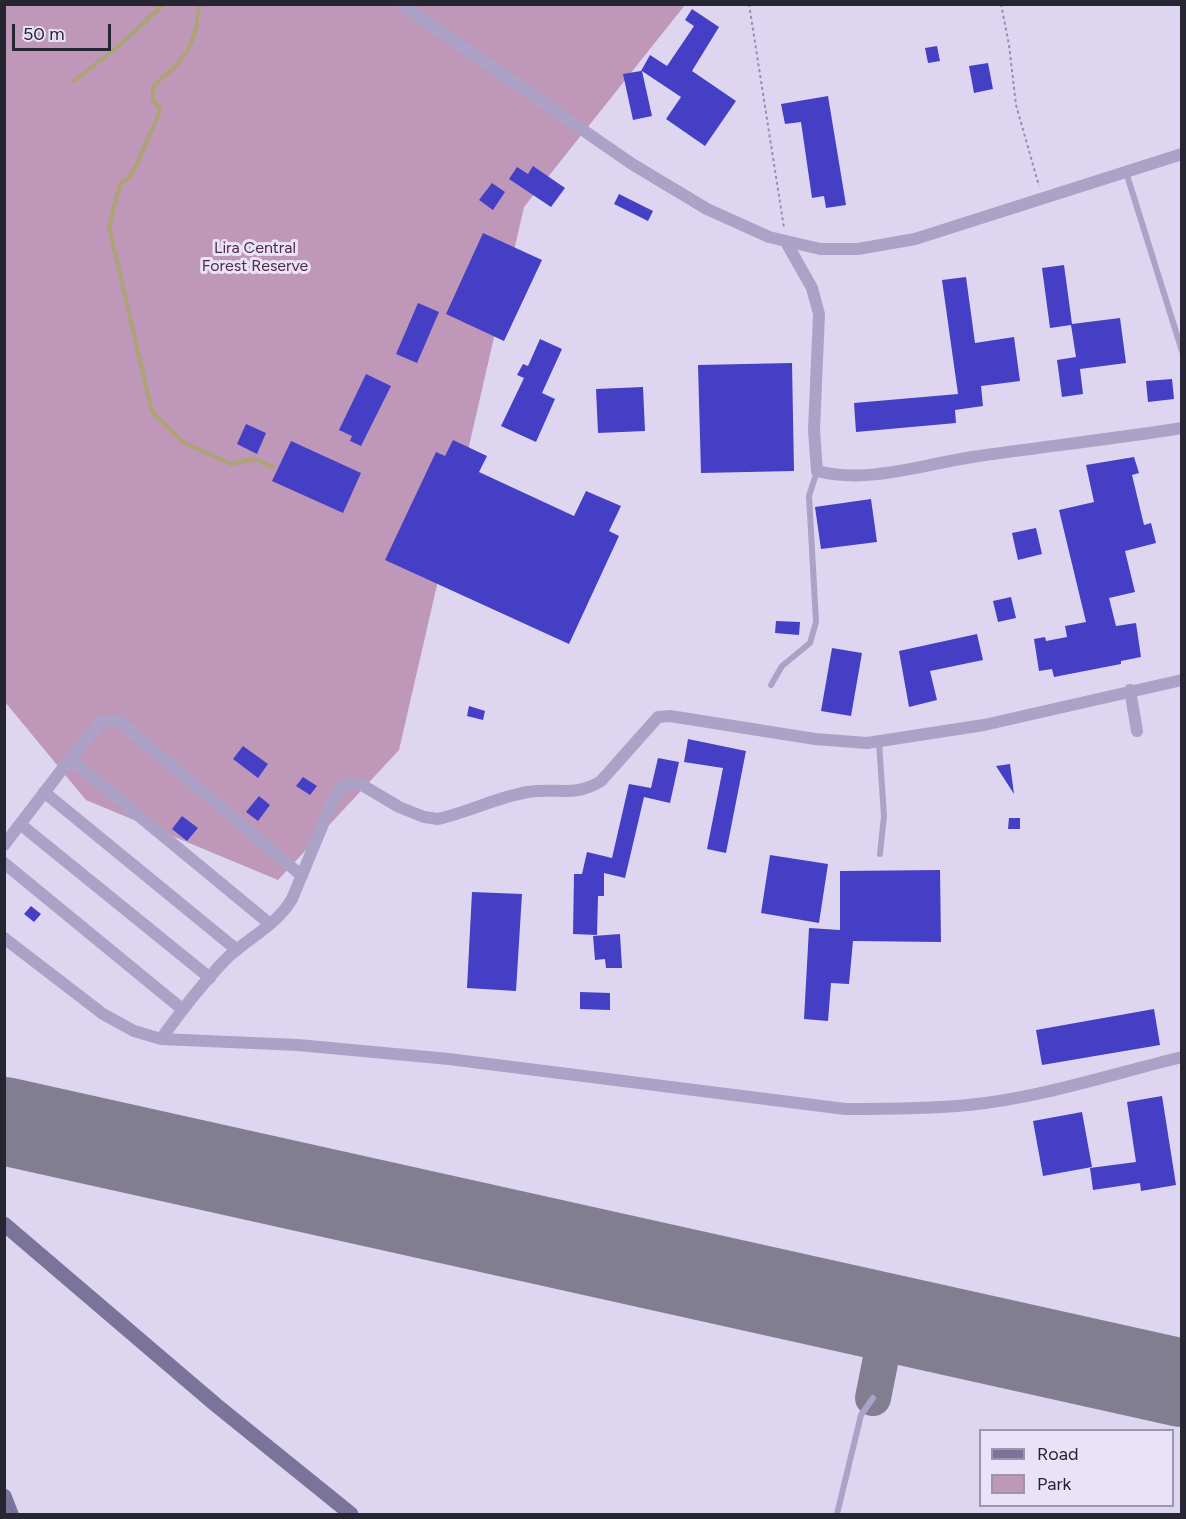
<!DOCTYPE html>
<style>
body{margin:0}
#map{position:relative;width:1186px;height:1519px;overflow:hidden;background:#ded6f0;font-family:Figtree,sans-serif}
canvas{display:block}
.frame{position:absolute;inset:0;border:6px solid #262532;pointer-events:none}
.legend{position:absolute;left:979px;top:1429px;width:195px;height:78px;box-sizing:border-box;background:#e9e2f8;border:2px solid #9b96a9;margin:0;padding:8px 10px;list-style:none;font-size:18px;color:#262532}
.legend li{display:flex;align-items:center;gap:12px;height:30px}
.legend b{width:30px;border:2px solid #9b96a9}
.scale{position:absolute;left:12px;top:24px;width:99px;height:27px;box-sizing:border-box;border:3px solid #262532;border-top:0;padding-left:8px;font-size:18px;line-height:21px;white-space:nowrap;color:#262532;-webkit-text-stroke:4px #e9e2f8;paint-order:stroke}
</style>
<div id="map">
<canvas width="1186" height="1519"></canvas>
<div class="frame"></div>
<ul class="legend">
<li><b style="height:8px;background:#7a749b"></b>Road</li>
<li><b style="height:16px;background:#be97b9"></b>Park</li>
</ul>
<div class="scale">50 m</div>
</div>
<script>
const ctx = document.querySelector('canvas').getContext('2d');
ctx.lineJoin = 'round';
function fillPath(path, color) { ctx.fillStyle = color; ctx.fill(path, 'evenodd'); }
function stroke(path, color, width, dash) { ctx.strokeStyle = color; ctx.lineWidth = width; ctx.lineCap = dash ? 'butt' : 'round'; ctx.setLineDash(dash || []); ctx.stroke(path); }
function drawText(font, color, halo, rows, align = 'center') {
  ctx.font = font + ' Figtree,sans-serif'; ctx.lineWidth = 6; ctx.setLineDash([]); ctx.textBaseline = 'middle'; ctx.strokeStyle = halo; ctx.fillStyle = color; for (const [text, x, y, turn = 0] of rows) {
    ctx.save(); ctx.translate(x, y); ctx.rotate((+turn || 0) * Math.PI / 180); ctx.textAlign = isNaN(turn) ? turn : align; if (halo) ctx.strokeText(text, 0, 0); ctx.fillText(text, 0, 0); ctx.restore();
  }
}
fillPath(new Path2D(`
 M4 5H685L524 207 399 750 278 880 86 800 5 702Z`), '#be97b9');
stroke(new Path2D(`
 M201 4C196 14 198 22 195 32 186 60 174 68 153 86V101L160 108 158 116 136 166 129 178 120 184 109 227 152 412 183 442 231 464 254 459 273 467
 M74 81 120 45 164 4`), '#aca475', 4);
stroke(new Path2D(`
 M873 1398 889 1318`), '#827e91', 36);
stroke(new Path2D(`
 M4 1121 1182 1383`), '#827e91', 88);
fillPath(new Path2D(`
 M692 9 719 27 692 71 736 101 705 146 666 119 681 97 642 71 652 116 633 120 623 74 641 71 650 55 667 66 694 26 685 20Z
 M937 46 940 61 928 63 925 48Z
 M988 63 993 89 974 93 969 66Z
 M828 96 846 205 826 208 824 196 812 198 801 122 785 124 781 104Z
 M533 166 565 188 551 207 509 179 517 167 528 174Z
 M492 183 505 192 493 210 479 200Z
 M619 194 653 211 648 221 614 204Z
 M483 233 542 260 504 341 446 314Z
 M1064 265 1072 324 1120 318 1126 363 1080 369 1083 394 1062 397 1057 360 1076 357 1071 325 1050 328 1042 268Z
 M966 277 975 343 1014 337 1020 381 981 386 983 406 955 410 956 423 856 432 854 403 958 394 942 280Z
 M418 303 439 312 417 363 396 354Z
 M540 339 562 349 542 393 555 399 536 442 501 426 524 378 517 375 523 364 528 366Z
 M792 363 794 471 701 473 698 365Z
 M366 374 391 386 361 446 350 441 352 436 339 430Z
 M1172 379 1174 399 1148 402 1146 381Z
 M643 387 645 431 598 433 596 389Z
 M246 424 266 433 257 454 237 444Z
 M453 440 487 456 479 472 574 516 586 491 621 506 609 531 619 536 569 644 385 560 436 452 445 456Z
 M291 441 361 473 343 513 272 481Z
 M1134 457 1139 473 1132 475 1144 525 1151 523 1156 543 1125 551 1135 592 1109 598 1116 626 1136 623 1141 657 1121 661V664L1054 677 1052 669 1039 671 1034 639 1045 637 1046 641 1067 637 1065 626 1086 622 1059 510 1094 502 1086 465Z
 M871 499 877 542 821 549 815 507Z
 M1036 528 1042 554 1018 560 1012 533Z
 M1011 597 1016 618 998 622 993 601Z
 M776 621 800 622 799 635 775 633Z
 M977 634 983 660 930 671 937 700 909 707 899 651Z
 M832 648 862 653 851 716 821 711Z
 M469 706 485 711 483 720 467 716Z
 M688 739 746 751 726 853 707 849 723 768 684 762Z
 M243 746 268 764 258 778 233 759Z
 M658 758 679 762 670 803 644 797 625 878 604 873V896H598L597 935 573 934 574 874H582L587 852 612 858 629 784 651 788Z
 M1010 764 1014 794 996 766Z
 M303 777 317 786 310 795 296 786Z
 M259 796 270 805 258 821 246 812Z
 M182 816 198 828 187 841 172 829Z
 M1009 818H1020V829H1008Z
 M770 855 828 864 819 923 761 913Z
 M940 870 941 942 853 941 849 984 831 983 828 1021 804 1019 809 928 840 930V871Z
 M472 892 522 894 516 991 467 988Z
 M31 906 41 914 34 922 24 914Z
 M620 934 622 968H606L605 959 595 960 593 936Z
 M580 992 610 993V1010L580 1009Z
 M1154 1009 1160 1045 1042 1065 1036 1030Z
 M1162 1096 1176 1185 1141 1191 1140 1183 1093 1190 1090 1168 1136 1162 1127 1102Z
 M1082 1112 1092 1167 1043 1176 1033 1121Z`), '#453fc5');
stroke(new Path2D(`
 M749 4 784 228
 M1001 4 1009 45 1016 105 1039 186`), '#968db3', 2, [3, 3]);
stroke(new Path2D(`
 M1126 172 1182 351
 M771 685 782 666 810 643 816 622 809 496 817 471
 M879 742 884 816 880 854
 M837 1514 861 1415 873 1398`), '#aca2c7', 6);
stroke(new Path2D(`
 M401 4 632 164 707 209 769 237 820 249H858L915 239 1182 154
 M786 242 812 288 819 314 814 430 817 471C868 484 921 465 972 457 1041 447 1112 439 1182 428
 M1130 690 1137 731
 M70 759 270 924
 M44 792 237 950
 M20 824 210 978
 M4 845 70 759 101 722 119 721 302 876
 M4 863 182 1009
 M4 938 103 1014 134 1031 161 1039 298 1045 449 1059 845 1109C886 1109 927 1109 968 1105 1040 1098 1112 1074 1182 1057
 M161 1039C181 1011 202 984 226 959 248 938 276 926 292 899L333 800 344 785 350 783 362 785 399 807 424 817 438 819C469 812 497 797 528 792 557 787 574 798 601 781L658 717 670 716 815 739 867 743 984 725 1182 680`), '#aca2c7', 12);
stroke(new Path2D(`
 M4 1224 216 1405 351 1514
 M4 1496 11 1514`), '#7a749b', 15);
drawText('16px', '#50294a', '#e9e2f8', [
 ["Lira Central",255,248],
 ["Forest Reserve",255,266]
]);
</script>
